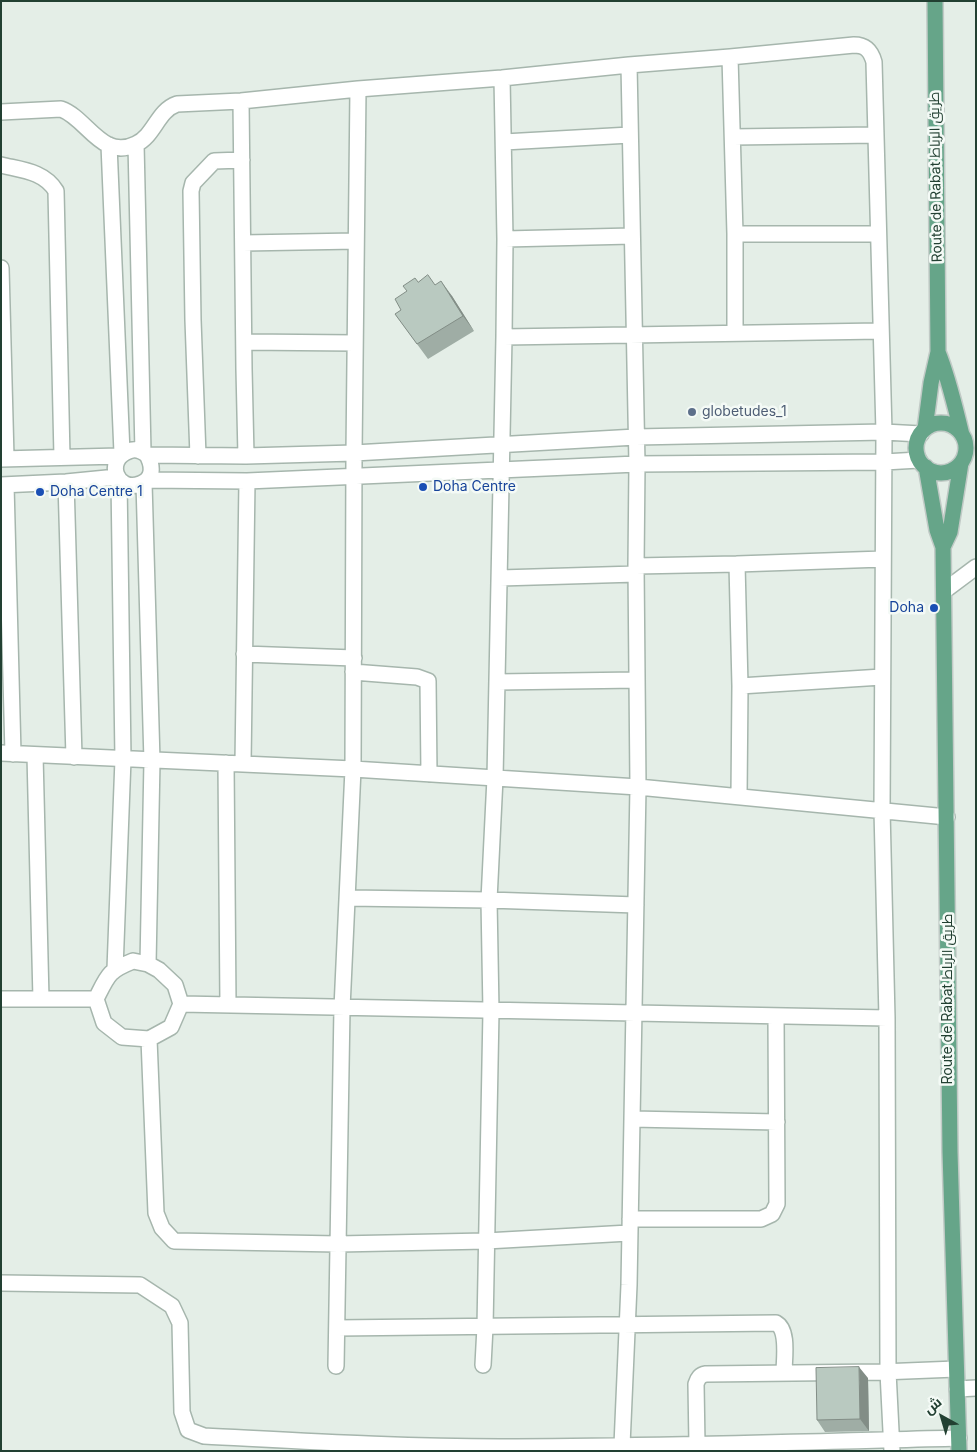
<!DOCTYPE html>
<meta charset="utf-8">
<style>
body{margin:0}
#map{position:relative;width:977px;height:1452px;overflow:hidden;background:#e4eee7;font-family:Inter,Cairo,sans-serif}
canvas{display:block}
.frame{position:absolute;inset:0;border:2px solid #224032;pointer-events:none}
.north{position:absolute;left:917px;top:1392px;width:50px;height:50px;-webkit-text-stroke:4px #f4faf6;paint-order:stroke;rotate:321deg;font-size:14px;font-weight:700;line-height:20px;text-align:center;color:#224032}
.north::after{content:'';display:block;margin:auto;width:18px;height:22px;background:#224032;clip-path:polygon(50% 0,100% 100%,50% 72%,0 100%)}
</style>
<div id="map">
<canvas width="977" height="1452"></canvas>
<div class="frame"></div>
<div class="north">ش</div>
</div>
<script>
const ctx = document.querySelector('canvas').getContext('2d');
ctx.lineJoin = 'round';
function stroke(path, color, width, dash) { ctx.strokeStyle = color; ctx.lineWidth = width; ctx.lineCap = dash ? 'butt' : 'round'; ctx.setLineDash(dash || []); ctx.stroke(path); }
function fillPath(path, color) { ctx.fillStyle = color; ctx.fill(path, 'evenodd'); }
function drawText(font, color, halo, rows, align = 'center') {
  ctx.font = font + ' Inter,Cairo,sans-serif'; ctx.lineWidth = 5; ctx.setLineDash([]); ctx.textBaseline = 'middle'; ctx.strokeStyle = halo; ctx.fillStyle = color; for (const [text, x, y, turn = 0] of rows) {
    ctx.save(); ctx.translate(x, y); ctx.rotate((+turn || 0) * Math.PI / 180); ctx.textAlign = isNaN(turn) ? turn : align; if (halo) ctx.strokeText(text, 0, 0); ctx.fillText(text, 0, 0); ctx.restore();
  }
}
const minor = new Path2D(`
 M730 57 735 234V333
 M241 101 244 369 246 456
 M1 112 61 109C87 118 102 161 136 144 155 135 157 111 177 104L241 101 358 89 502 78 629 65 730 57 854 45C866 45 871 51 874 62L884 432 882 810 887 1018 888 1372 892 1451
 M733 137 875 135
 M504 142 630 135
 M136 144 143 452
 M109 145 122 453
 M1 165C21 170 44 171 56 191L62 457
 M735 234H877
 M505 239 632 236
 M243 243 356 241
 M1 268 6 458
 M504 337 880 331
 M244 342 355 343
 M147 455C153 466 154 479 140 484 117 493 104 460 129 451 135 448 142 451 147 455L246 456 354 453 636 437 884 432 921 434
 M198 456 193 320 191 191 193 183 214 161 242 160
 M1 459 119 456
 M147 480 247 481 637 464 884 462 919 460
 M66 482 74 757
 M144 483 152 761 148 964
 M1 485 66 482 117 477
 M6 485 13 754
 M737 564 740 686 739 796
 M636 566 737 564 883 559
 M500 578 636 574
 M944 591 976 567
 M244 654 354 658
 M353 672 417 677 428 681 429 774
 M497 682 637 680
 M740 686 882 677
 M1 753 353 769 638 787 947 817
 M35 755 41 999
 M226 763 228 1005
 M243 763 247 481
 M348 898 489 900 636 905
 M133 961 148 964 159 970 175 985 181 1004 171 1027 149 1039 122 1037 104 1023 96 999C108 975 108 971 133 961Z
 M115 969 123 759 119 480
 M1 999H96
 M181 1004 887 1018
 M149 1039 156 1213 162 1228 174 1241 338 1244 486 1241 629 1233
 M632 1119 777 1122
 M630 1219H761L772 1214 777 1204 776 1016
 M1 1283 140 1285 172 1306 180 1323 182 1412 188 1430 204 1436C303 1441 401 1447 500 1447 653 1447 806 1442 959 1438
 M337 1328 776 1323C789 1330 784 1359 784 1373
 M483 1365 485 1327 491 1011 489 900 495 778 504 337 505 239 502 78
 M336 1366 342 1008 353 769 354 453 358 89
 M957 1389 976 1388
 M622 1445 629 1285 638 787 636 566 637 464 629 65
 M697 1445 696 1384C698 1378 700 1375 706 1374L881 1372 956 1369`);
const major = new Path2D(`
 M938 352C949 379 955 407 962 435
 M916 448a25 25 0 1 1 50 0a25 25 0 1 1-50 0Z
 M925 429 931 383 938 352 935 1
 M926 467 937 530 943 547 950 1152 959 1451
 M943 547 950 532 961 463`);
stroke(minor, '#a6b6ad', 18);
stroke(major, '#c1cac6', 18);
stroke(minor, '#fff', 15);
stroke(major, '#66a589', 15);
fillPath(new Path2D(`
 M418 282 435 285 452 296 474 331 428 359 395 314 401 310 407 291Z
 M868 1378 869 1431 825 1432 817 1420Z`), '#9fada5');
fillPath(new Path2D(`
 M441 281 452 296 474 331 463 316Z
 M859 1367 868 1378 869 1431 860 1419Z`), '#828d86');
const building = new Path2D(`
 M428 275 435 285 441 281 463 316 417 344 395 314 401 310 395 299 407 291 403 286 415 278 418 282Z
 M859 1367 860 1419 817 1420 816 1368Z`);
fillPath(building, '#b9c9c0');
stroke(building, '#828d86', 1);
for (const [x, y, r, color] of [
 [692,412,5,"#5c6f8a"],
 [423,487,5,"#1a4fb4"],
 [40,492,5,"#1a4fb4"],
 [934,608,5,"#1a4fb4"]
]) { const dot = new Path2D(); dot.arc(x, y, r, 0, 2 * Math.PI); ctx.fillStyle = color; ctx.fill(dot); stroke(dot, '#f4faf6', 2); }
drawText('14px', '#224032', '#f4faf6', [
 ["Route de Rabat طريق الرباط",936,177,-91],
 ["Route de Rabat طريق الرباط",948,999,-90]
]);
drawText('14px', '#4e5e75', '#f4faf6', [
 ["globetudes_1",702,412]
], 'left');
drawText('14px', '#164399', '#f4faf6', [
 ["Doha Centre",433,487],
 ["Doha Centre 1",50,492],
 ["Doha",924,608,"right"]
], 'left');
</script>
